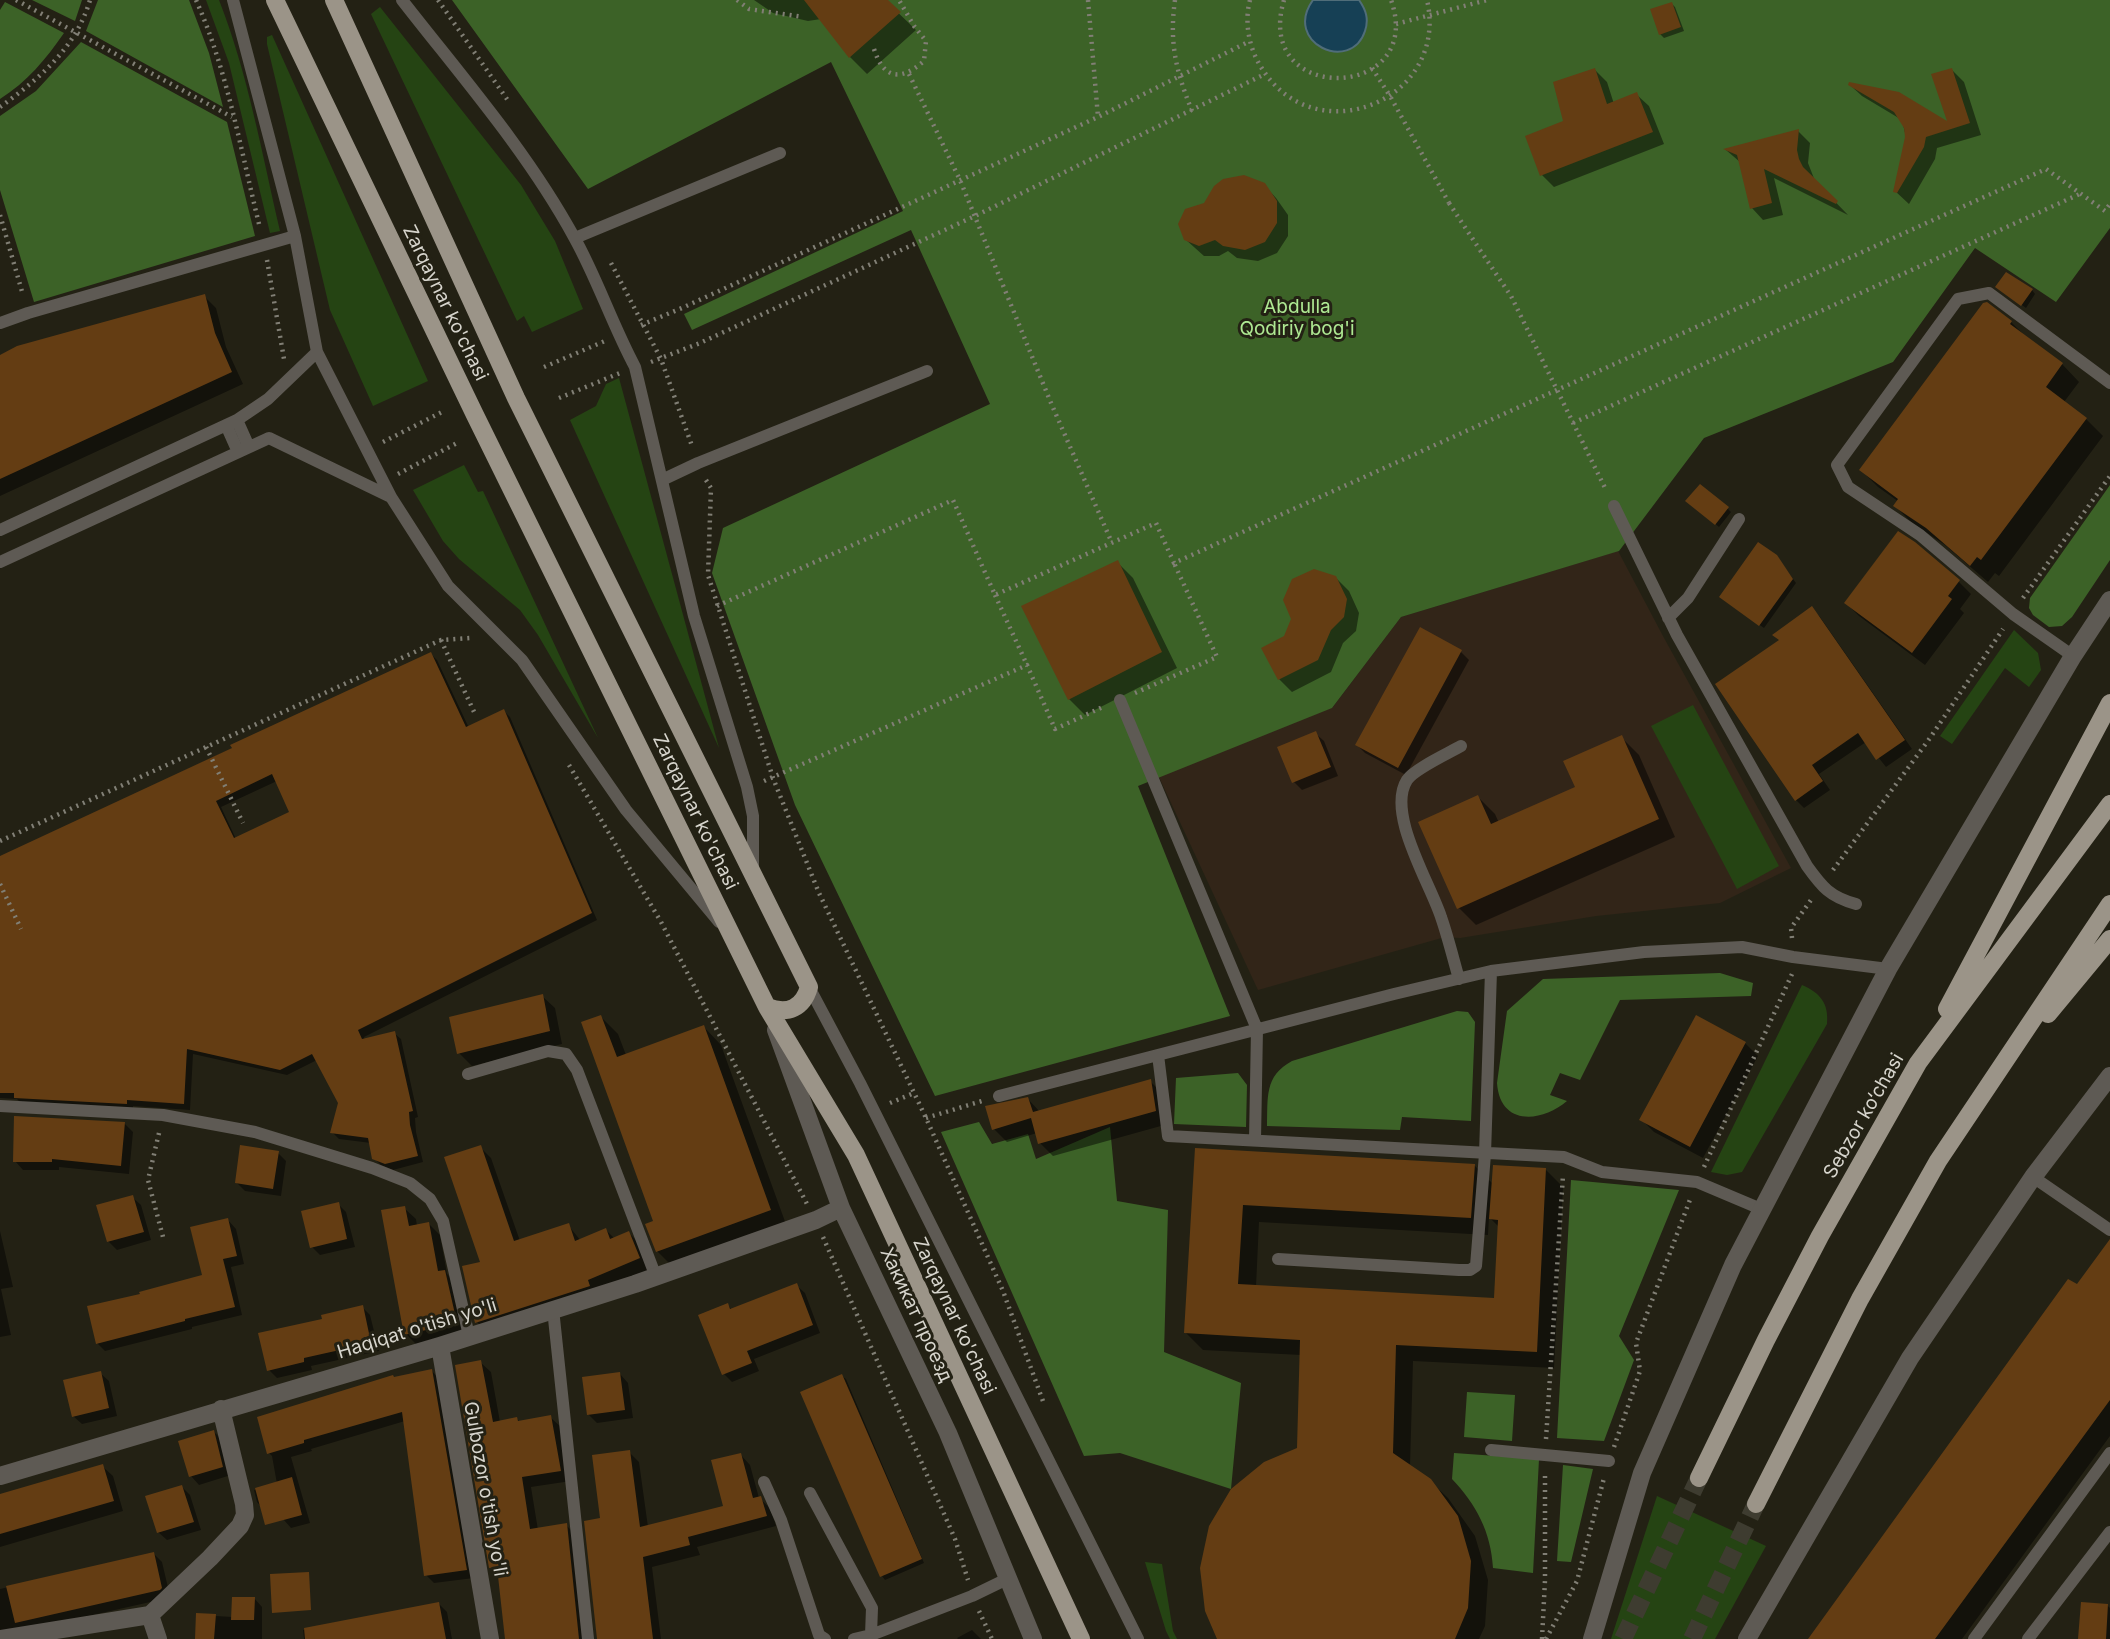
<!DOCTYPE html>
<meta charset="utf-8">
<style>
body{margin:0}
canvas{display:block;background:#232114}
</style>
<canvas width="2110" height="1639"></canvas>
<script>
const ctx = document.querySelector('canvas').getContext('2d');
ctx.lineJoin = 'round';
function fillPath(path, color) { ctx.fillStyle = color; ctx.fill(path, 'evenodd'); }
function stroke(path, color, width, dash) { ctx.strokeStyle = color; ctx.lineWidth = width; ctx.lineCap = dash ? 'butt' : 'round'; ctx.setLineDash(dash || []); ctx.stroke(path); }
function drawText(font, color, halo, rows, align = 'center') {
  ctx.font = font + ' Inter,sans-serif'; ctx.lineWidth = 6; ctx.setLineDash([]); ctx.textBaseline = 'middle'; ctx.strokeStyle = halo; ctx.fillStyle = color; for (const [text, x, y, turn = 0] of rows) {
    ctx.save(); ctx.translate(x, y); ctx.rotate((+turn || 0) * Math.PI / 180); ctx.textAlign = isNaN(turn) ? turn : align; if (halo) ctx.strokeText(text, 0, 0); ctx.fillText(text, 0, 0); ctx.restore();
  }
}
fillPath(new Path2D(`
 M1618 551 1664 638 1791 868 1720 903 1596 916 1460 938 1445 937 1258 990 1159 777 1333 707 1401 617Z`), '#322518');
fillPath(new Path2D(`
 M206 0H219C248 74 262 154 280 231L270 233 229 63Z
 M380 7 521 185 555 241 583 309 532 332 524 316 517 321 371 14Z
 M272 35 428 381 373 406 330 310 267 44V37Z
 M619 378 719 748 570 420 596 406 606 384Z
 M464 465 478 492 483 491 598 738 538 635 520 610 459 559 443 541 413 490Z
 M2014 630 2038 653 2041 670 2029 687 2005 668 1952 744 1940 736Z
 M1693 705 1779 866 1737 889 1651 726Z
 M1802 985C1820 993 1829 1003 1827 1024L1742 1172 1727 1175 1711 1172Z
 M1657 1496 1766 1546 1715 1639H1611Z
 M1145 1562 1162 1564 1173 1631 1177 1639H1170L1166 1631Z`), '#254413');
fillPath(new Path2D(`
 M32 0H82L75 21Z
 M98 0H189L209 53 223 107 86 31Z
 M452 0H2110V228L2056 302 1975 248 1893 362 1704 438 1619 551 1401 617 1332 708 1138 786 1230 1016 935 1096 795 805 712 573 723 528 990 404 911 230 692 330 684 314 903 211 831 62 588 189Z
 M5 2 64 33C46 59 27 82 0 99V10Z
 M81 42 227 122 255 236 34 302 0 190V116L36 91Z
 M2110 485V560L2072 617 2062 626 2049 627 2033 615 2029 608 2030 598Z
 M1720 973 1753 983 1751 996 1620 1000 1580 1080 1560 1073 1550 1095 1567 1101C1541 1123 1500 1126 1497 1083L1507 1011 1543 979Z
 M1457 1011 1468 1012 1475 1022 1471 1121 1402 1117 1400 1130 1267 1126C1268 1098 1264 1076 1292 1061Z
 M1238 1073 1247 1085 1246 1127 1174 1124 1176 1078Z
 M979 1122 992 1144 1028 1134 1036 1159 1110 1127 1117 1201 1168 1210 1164 1352 1241 1383 1231 1489 1120 1453 1084 1456 941 1132Z
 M1571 1180 1679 1190 1619 1336 1634 1360 1604 1441 1557 1438Z
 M1467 1392 1515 1395 1512 1441 1464 1437Z
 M1454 1453 1539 1459 1533 1573 1493 1568C1491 1532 1476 1504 1452 1479Z
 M1563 1465 1593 1469 1571 1562 1557 1561Z`), '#3c6227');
const water = new Path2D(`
 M1313 0H1359C1366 10 1369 19 1365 31 1351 74 1282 43 1313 0Z`);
fillPath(water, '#164055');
stroke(water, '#506d79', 2);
fillPath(new Path2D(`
 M754 0H885L916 30 867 74 850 57 821 19 808 21 773 13Z
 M1672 4 1675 7 1684 31 1664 38 1660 34Z
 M1595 70 1607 82 1614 104 1637 95 1649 106 1664 144 1554 187 1542 175 1565 123Z
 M1952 70 1964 82 1981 135 1937 148 1935 159 1909 204 1895 191 1906 137 1902 120 1862 96 1850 85 1950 126Z
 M1798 131 1810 143 1808 163 1815 181 1848 215 1774 178 1783 215 1763 220 1752 208 1740 162 1726 150Z
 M1264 185 1276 198 1288 215V236L1277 253 1258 261 1237 258 1228 251 1219 256H1204L1185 239 1180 224Z
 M2001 290H2032L2035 294 2026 308Z
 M204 296 216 308 226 347 243 384 0 496V357Z
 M2011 322 2027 338 2062 364 2079 382 2064 402 2086 419 2103 436 1999 576 1995 573 1988 582 1945 545 1912 523 1895 506 1899 502 1878 487 1861 470Z
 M1691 504 1728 509 1731 512 1719 527Z
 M1780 561 1796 583 1764 628 1725 601Z
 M1117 562 1133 578 1177 668 1085 715 1069 699Z
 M1335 577 1349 591 1359 613 1356 631 1343 643 1331 672 1292 692 1279 679 1286 638 1293 619Z
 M1959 582 1971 594 1960 609 1964 613 1925 665 1859 616 1846 603Z
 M1812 609 1820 617 1912 749 1886 767 1866 742 1819 774 1830 790 1804 808 1796 800 1780 641Z
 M1420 630 1461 652 1469 660 1406 775 1365 753 1357 745Z
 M431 654 437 660 469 728 504 711 510 717 597 920 364 1037 365 1040 394 1033 401 1039 418 1117 415 1118 416 1132 423 1162 393 1170 381 1165 374 1158 371 1143 339 1139 332 1132 340 1103 317 1060 287 1075 193 1054 190 1110 133 1106V1110L22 1104 17 1099 0 1098V858ZM277 781 292 812 236 839 221 807Z
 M1315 733 1324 741 1338 776 1302 790 1294 782Z
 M1622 738 1639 755 1675 837 1476 925 1459 908 1478 797 1495 814 1499 823 1577 788Z
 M542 996 555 1008 562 1044 472 1066 459 1053Z
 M601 1017 618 1034 626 1055 704 1027 721 1045 787 1227 674 1268 657 1251 655 1222Z
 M1745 1043 1758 1056 1703 1158 1654 1132 1641 1119Z
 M1150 1081 1163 1094 1168 1124 1053 1156 1040 1143 1037 1133 1007 1142 994 1129 1028 1099 1040 1112Z
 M124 1123 133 1132 129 1174 59 1167V1170H23L15 1161Z
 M480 1147 491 1158 520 1241 568 1225 581 1241 606 1230 615 1239 629 1233 640 1244 650 1270 488 1333 477 1322 482 1263Z
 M1197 1149 1475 1166 1493 1184 1546 1170 1563 1187 1554 1368 1413 1361 1410 1467 1429 1480 1448 1498 1475 1536 1488 1580 1485 1626 1479 1639H1219L1298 1449 1301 1355 1203 1350 1186 1333ZM1489 1217 1499 1227 1496 1300 1256 1287 1259 1222 1488 1235Z
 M278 1153 286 1161 281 1196 245 1191 237 1183Z
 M132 1197 141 1205 151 1240 117 1250 108 1241Z
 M338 1204 346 1212 355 1247 320 1255 312 1247Z
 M404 1208 416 1219 417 1226 429 1224 440 1235 447 1274 456 1283 467 1334 417 1345 406 1334Z
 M228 1220 236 1229 244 1264 231 1267 242 1315 192 1327V1329L105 1351 97 1343 142 1296 204 1277Z
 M0 1231 13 1287 1 1289 11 1335 0 1337Z
 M2110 1246V1436L1962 1639H1810L2077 1286Z
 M796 1285 805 1293 820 1333 754 1359 759 1371 732 1382 724 1374 728 1305 732 1310Z
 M362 1307 370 1315 379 1351 311 1366 312 1370 277 1378 269 1370 324 1320Z
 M480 1362 491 1372 500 1422 517 1419 521 1423 550 1417 561 1427 571 1481 531 1487 538 1530 566 1525 577 1536 588 1639H507L500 1575 491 1567Z
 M432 1371 440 1380 474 1578 434 1583 426 1575 405 1421 311 1449 312 1451 291 1457 310 1523 291 1528 283 1519 265 1511 257 1502 254 1490 277 1484 272 1456 269 1453 395 1379Z
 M100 1373 109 1381 117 1416 82 1424 73 1416Z
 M620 1374 628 1383 633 1418 597 1423 588 1414Z
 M842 1376 846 1379 924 1563 885 1580 882 1576 802 1393Z
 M214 1432 222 1440 231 1475 199 1485 191 1476Z
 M629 1452 639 1462 648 1527 725 1507 740 1454 750 1465 759 1498 770 1508 776 1526 697 1547 700 1555 652 1567 661 1639H598L602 1520Z
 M102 1466 113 1476 123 1511 0 1547V1496Z
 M182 1487 190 1495 201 1530 167 1540 158 1532Z
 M154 1554 162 1562 170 1596 168 1598 0 1636V1589Z
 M254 1598 262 1607V1639H197L198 1615 233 1617Z
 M439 1604 447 1612 452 1639H304L303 1630Z
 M2107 1605 2110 1608V1639H2080Z
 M972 1630 981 1639H958L957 1638Z`), '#0007');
fillPath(new Path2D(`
 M804 0H888L901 12 849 58Z
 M1672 2 1681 27 1659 35 1650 9Z
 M1595 68 1607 104 1637 92 1653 132 1540 176 1525 136 1563 121 1553 82Z
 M1952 68 1970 123 1926 137 1924 147 1897 193 1893 192 1905 137 1904 128 1894 112 1848 85 1849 82 1899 92 1947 121 1931 74Z
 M1799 129 1797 150 1799 159 1803 167 1838 201 1836 204 1764 169 1772 203 1750 209 1737 155 1723 149Z
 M1244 175 1265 183 1277 201V223L1265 242 1245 250 1223 246 1215 240 1199 246 1184 240 1178 224 1185 209 1204 203 1214 186 1223 179Z
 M2006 272 2033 289 2021 306 1995 287Z
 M205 294 215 333 232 372 0 479V355L17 346Z
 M1987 302 2012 321 2010 324 2063 363 2046 387 2087 418 1981 560 1977 557 1970 566 1926 528 1893 506 1898 499 1859 470 1983 303Z
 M1700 484 1729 507 1715 525 1685 501Z
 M1898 531 1915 542 1960 580 1948 596 1952 599 1912 653 1844 603Z
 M1758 542 1777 555 1793 579 1759 626 1719 597Z
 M1118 560 1162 652 1068 700 1021 606Z
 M1314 569 1336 576 1347 599 1344 617 1331 630 1318 660 1278 680 1261 648 1284 636 1291 619 1283 600 1292 579Z
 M1812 606 1905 740 1876 760 1858 733 1812 765 1823 781 1795 801 1715 684 1779 640 1772 635Z
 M1420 627 1462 650 1398 768 1355 745Z
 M431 652 466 727 504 709 592 913 358 1030 362 1039 395 1031 413 1111 409 1112 410 1125 418 1156 385 1164 372 1159 368 1138 330 1133 338 1103 312 1054 280 1070 187 1049 184 1104 127 1100V1104L14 1098V1093H0V856L232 748 230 745ZM272 774 289 812 234 838 216 801Z
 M1316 731 1331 767 1292 783 1277 747Z
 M1622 735 1659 819 1457 909 1418 822 1478 795 1491 824 1575 787 1563 761Z
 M543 994 550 1031 457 1054 449 1017Z
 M601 1015 617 1057 704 1025 771 1210 656 1252 645 1224 653 1221 581 1022Z
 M1696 1015 1746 1042 1690 1147 1639 1120Z
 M1151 1079 1156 1111 1038 1144 1031 1118 992 1130 985 1106 1028 1097 1033 1112Z
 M14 1116 125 1122 121 1166 52 1159V1162H13Z
 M240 1145 279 1151 273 1189 235 1183Z
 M481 1145 514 1241 569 1223 575 1241 606 1228 610 1239 629 1231 640 1258 588 1280 590 1286 475 1323 462 1266 480 1262 444 1157Z
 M1195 1148 1475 1164 1471 1218 1243 1205 1238 1284 1494 1298 1498 1220 1489 1219 1493 1165 1546 1168 1537 1352 1396 1345 1393 1453 1431 1479 1458 1516 1471 1561 1468 1608 1455 1639H1217L1205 1611 1200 1568 1209 1526 1231 1489 1264 1462 1297 1448 1300 1340 1184 1333Z
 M133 1195 144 1232 107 1242 96 1205Z
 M339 1202 347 1239 310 1248 301 1211Z
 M405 1206 409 1226 429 1222 438 1271 445 1270 457 1323 404 1335 381 1210Z
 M228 1218 237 1256 223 1259 235 1307 185 1319V1321L96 1344 87 1306 140 1294 139 1292 202 1275 190 1227Z
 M2110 1239V1400L1935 1639H1808L2068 1279 2077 1284Z
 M797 1283 813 1325 747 1351 752 1363 722 1375 698 1315 728 1303 730 1309Z
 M363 1305 371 1343 304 1358V1362L267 1371 258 1333 322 1319 321 1315Z
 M481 1360 493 1422 517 1417 518 1421 551 1415 561 1471 522 1477 530 1529 567 1523 579 1639H505L497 1567 489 1568 455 1365Z
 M432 1369 467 1570 424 1576 402 1412 304 1440V1443L267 1454 257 1417 393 1375 394 1377Z
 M101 1371 109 1408 72 1417 63 1380Z
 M620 1372 625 1410 587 1415 582 1377Z
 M842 1374 922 1559 880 1577 800 1392Z
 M214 1430 223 1467 189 1477 178 1441Z
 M630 1450 640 1527 723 1506 711 1460 741 1453 753 1498 761 1496 767 1516 688 1537 690 1545 643 1557 653 1639H597L584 1521 600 1518 592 1455Z
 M103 1464 114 1501 0 1534V1494Z
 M292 1477 302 1515 265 1525 255 1488Z
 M182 1485 194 1522 157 1533 145 1496Z
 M154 1552 162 1588 160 1590 15 1623 6 1586Z
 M309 1572 311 1610 272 1613 270 1574Z
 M232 1597H255L254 1620H231Z
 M439 1602 446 1639H305L304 1628Z
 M2081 1602 2108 1604 2106 1639H2078Z
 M196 1613 216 1614 214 1639H195Z`), '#643d13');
stroke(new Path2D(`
 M1623 1639 1699 1478
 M1692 1639 1756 1504`), '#3e3c30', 18, [18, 9]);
stroke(new Path2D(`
 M16 0 232 117
 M196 0C228 72 241 152 260 228
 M438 0 509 102
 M737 0 749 9 803 17
 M1088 0 1098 117
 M1175 0C1169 43 1176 71 1192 111
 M1250 0C1244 22 1249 48 1261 67 1314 155 1450 101 1427 0
 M1284 0C1252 107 1427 101 1391 0
 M1396 24 1487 0
 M874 49C884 80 901 81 924 61L926 41 914 26 899 0
 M1372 68 1390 96 1449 203
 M909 74 960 180 1051 403 1112 543
 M0 107C39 79 76 48 90 0
 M0 215 23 295
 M1480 250 1511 296 1606 490
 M267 260 284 359
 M611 263 661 359 692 446
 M641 325 682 308 1098 117 1250 41
 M651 362 700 343 975 216 1265 74
 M544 367 605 341
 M559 398 620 373
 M1573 423 2082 193
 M383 442 442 412
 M398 474 459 442
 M706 480 711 488 708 575 773 778 819 893 926 1118 1003 1291 1044 1404
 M995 595 1027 665
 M2023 598 2110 476
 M717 606 953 500 995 595 1156 523 1174 563 2046 169 2105 211 2110 204
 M441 640 475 714
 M1135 693 1217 657 1174 563
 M206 747 243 823
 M569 765 661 922 807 1204
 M764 781 1027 665 1055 729 1105 706
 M0 841 441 640 471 638
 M1833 870 1930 738 2003 629
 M0 884 21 929
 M1792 938 1791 928 1811 900
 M890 1103 914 1093
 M926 1118 982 1101
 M159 1133 148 1180 163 1237
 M1704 1167 1792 974
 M823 1237 955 1539 968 1580
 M1546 1439 1563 1175
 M1614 1447 1640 1371 1636 1343 1691 1197
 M979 1611 992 1639
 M1542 1639 1545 1580V1472
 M1546 1639 1577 1581 1604 1478`), '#817f75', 4.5, [2, 5]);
stroke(new Path2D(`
 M233 0 295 236 317 352 391 497 448 586 522 660 626 810 719 922
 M402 0C462 77 527 151 574 237 597 278 612 324 635 367L694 616 747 787 753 816V870
 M575 238 780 153
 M0 323 28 313 295 236
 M237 420 249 447
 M226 425 238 452
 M662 480 698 463 927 371
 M1614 506 1677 635 1807 866C1822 887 1830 897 1856 904
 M0 530 237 420 268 399 317 352
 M0 562 269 438 391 497
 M1668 618 1688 598 1739 519
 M2073 656 2013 614 1920 535 1848 487 1837 465 1958 299 1989 293 2110 383
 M1120 700 1257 1029 1255 1140
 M1459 979C1453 958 1448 937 1441 917 1430 883 1386 813 1407 780 1414 769 1449 753 1461 746
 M809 987 860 1083 1138 1639
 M1158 1055 1168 1136 1564 1157 1602 1172 1697 1182 1761 1209
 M468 1074 548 1051 566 1054 577 1070 656 1277
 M999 1096 1394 994 1491 971 1644 952 1742 947 1793 957 1888 969
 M0 1106 163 1115 255 1132 372 1168 410 1183 430 1199 443 1221 469 1336
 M2033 1177 2110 1230
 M1278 1259 1459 1270H1470L1476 1266 1485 1154 1491 971
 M553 1309 588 1639
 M1491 1450 1609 1461
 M764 1482 781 1520 819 1635 825 1639
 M810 1493 872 1608 871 1635
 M854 1639 871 1635 972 1596 1007 1579
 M1974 1639 2110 1453
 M2028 1639 2110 1532`), '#5e5a54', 12);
stroke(new Path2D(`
 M776 1030 841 1208 948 1433 1033 1639
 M440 1346 490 1639
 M0 1476 440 1346 635 1284 816 1220 841 1208
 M0 1639 150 1615
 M158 1639 150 1615 210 1558 240 1526 245 1515 244 1504 221 1409`), '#5e5a54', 18);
stroke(new Path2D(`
 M1592 1639 1642 1473 1733 1265 1888 969 2073 656 2110 600
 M1747 1639 1910 1358 2033 1177 2110 1076`), '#5e5a54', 18);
stroke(new Path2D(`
 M275 0 475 415 767 1007 856 1155 1081 1639
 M334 0 516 398 809 987C803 1008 788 1015 767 1007
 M1947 1009 2110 703
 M2048 1014 2110 939
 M1699 1478 1766 1340 1820 1236 1918 1063 2110 804
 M1756 1504 1860 1299 1938 1161 2110 904`), '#9b9488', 18);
stroke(new Path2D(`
 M1449 203 1480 250`), '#817f75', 4.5, [2, 5]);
drawText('19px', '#d7d5cd', '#232114', [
 ["Zarqaynar ko'chasi",445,303,64],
 ["Zarqaynar ko'chasi",695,812,64],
 ["Sebzor ko‘chasi",1864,1116,-60],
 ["Хакикат проезд",916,1315,65],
 ["Zarqaynar ko'chasi",954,1316,65],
 ["Haqiqat o'tish yo'li",417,1329,-17],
 ["Gulbozor o'tish yo'li",485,1489,80]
]);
drawText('19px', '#aee892', '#232114', [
 ["Abdulla",1297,307],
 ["Qodiriy bog'i",1297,329]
]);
</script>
